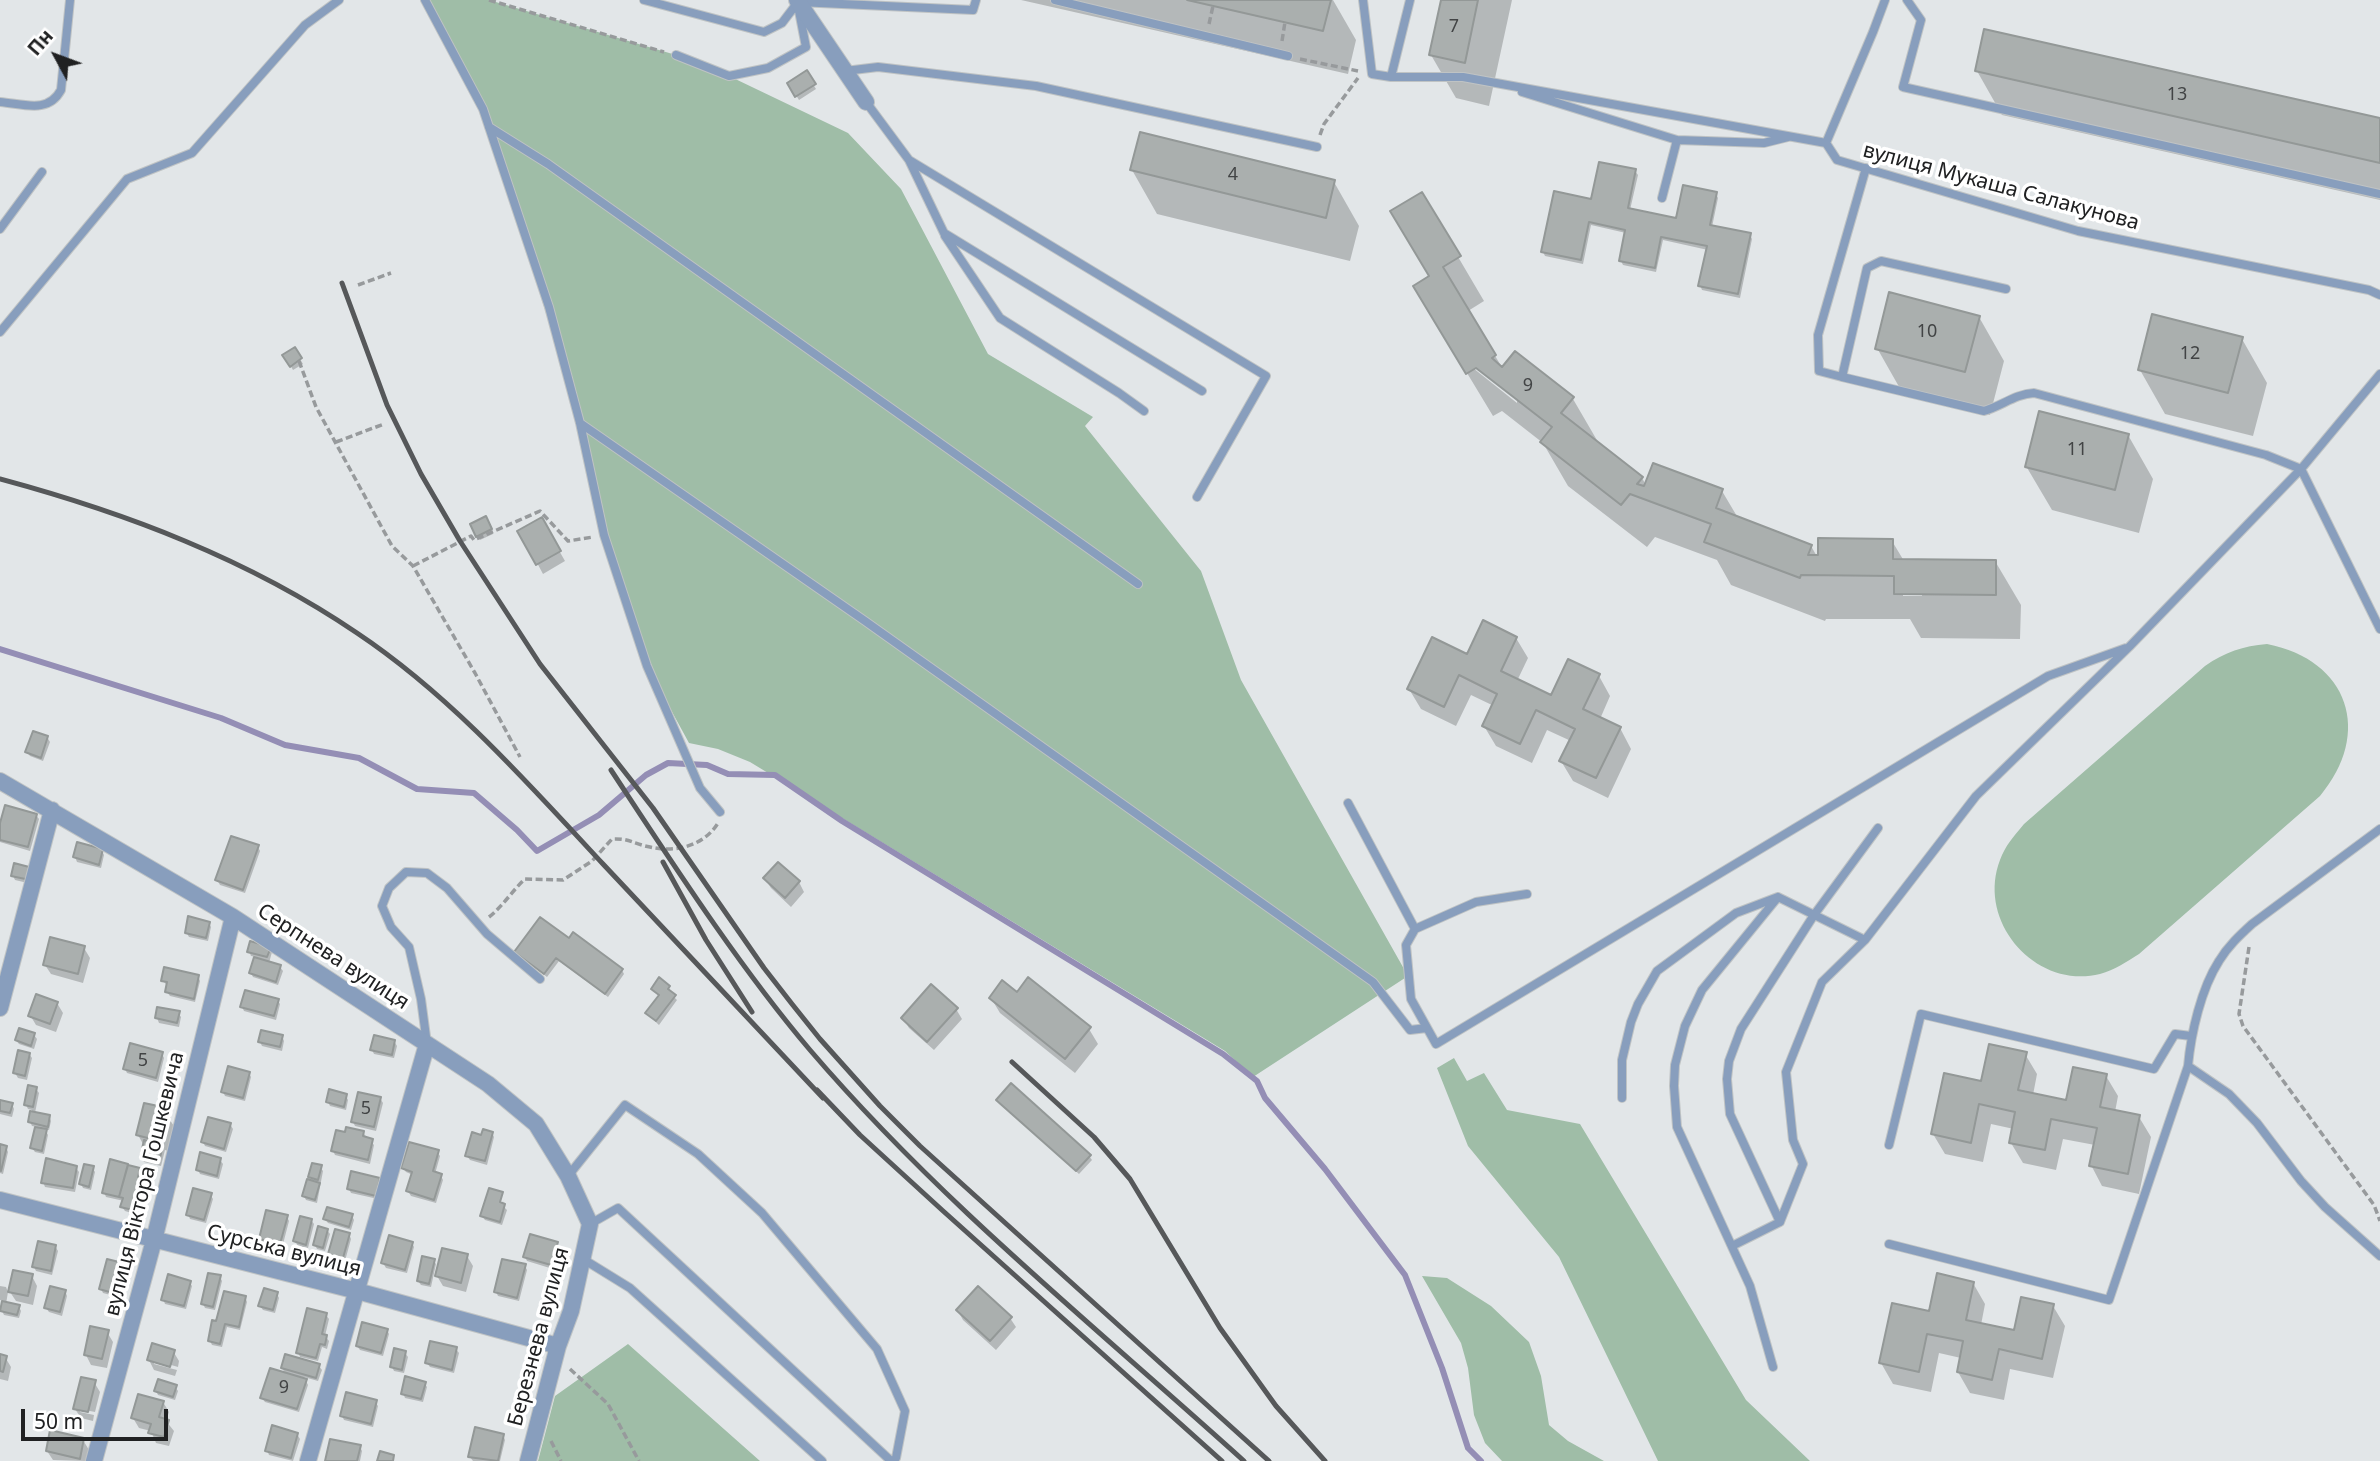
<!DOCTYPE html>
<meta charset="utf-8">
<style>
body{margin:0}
#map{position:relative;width:2380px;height:1461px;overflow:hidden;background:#e2e6e8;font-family:"Noto Sans",sans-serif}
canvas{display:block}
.north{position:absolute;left:21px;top:21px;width:70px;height:70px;-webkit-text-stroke:5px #fff;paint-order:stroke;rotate:311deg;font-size:19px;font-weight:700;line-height:28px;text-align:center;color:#202122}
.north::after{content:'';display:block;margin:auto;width:24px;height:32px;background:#202122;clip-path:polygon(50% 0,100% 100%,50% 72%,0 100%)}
.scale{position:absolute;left:21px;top:1409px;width:147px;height:32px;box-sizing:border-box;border:4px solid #202122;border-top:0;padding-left:9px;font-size:21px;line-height:24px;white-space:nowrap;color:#202122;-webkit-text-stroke:5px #fff;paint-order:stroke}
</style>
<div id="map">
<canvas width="2380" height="1461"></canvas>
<div class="north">Пн</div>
<div class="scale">50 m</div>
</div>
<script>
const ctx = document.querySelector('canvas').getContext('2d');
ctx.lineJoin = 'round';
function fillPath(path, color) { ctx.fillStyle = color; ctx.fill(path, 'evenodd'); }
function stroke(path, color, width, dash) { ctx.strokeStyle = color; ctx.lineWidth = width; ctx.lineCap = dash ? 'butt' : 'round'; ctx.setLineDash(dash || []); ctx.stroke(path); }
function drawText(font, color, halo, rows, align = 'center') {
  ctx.font = font + ' "Noto Sans",sans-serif'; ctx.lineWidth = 7; ctx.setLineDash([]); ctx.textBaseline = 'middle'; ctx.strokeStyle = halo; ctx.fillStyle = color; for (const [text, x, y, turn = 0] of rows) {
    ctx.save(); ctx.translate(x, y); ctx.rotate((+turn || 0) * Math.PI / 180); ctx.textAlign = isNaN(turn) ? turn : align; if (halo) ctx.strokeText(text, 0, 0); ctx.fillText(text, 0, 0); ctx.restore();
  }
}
fillPath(new Path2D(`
 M425 0H489L676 55 729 76 848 133 901 189 988 354 1093 417 1085 426 1201 571 1241 680 1408 976 1253 1077 1225 1051 750 762 718 749 689 743 647 666 604 535 580 423 483 109Z
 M2267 644C2349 660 2373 733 2320 796L2139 954C2126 962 2115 970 2100 974 2036 990 1976 922 2000 860 2005 846 2014 836 2024 824L2205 666C2225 652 2243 646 2267 644Z
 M1454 1058 1467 1081 1484 1073 1507 1110 1580 1124 1746 1400 1810 1461H1658L1559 1257 1468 1146 1437 1068Z
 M1422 1276 1447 1278 1491 1306 1529 1342 1541 1376 1549 1425 1568 1441 1604 1461H1502L1485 1443 1474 1415 1468 1368 1461 1343Z
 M628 1344 760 1461H538L555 1396Z`), '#9fbda7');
fillPath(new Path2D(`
 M1021 0H1333L1356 40 1348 74Z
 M1442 0H1512L1489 106 1456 98 1431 55Z
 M1977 71 2380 120V200L2002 115Z
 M806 73 816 89 799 100 789 84Z
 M1132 170 1334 182 1359 226 1350 261 1157 214Z
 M1635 171 1638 175 1630 210 1677 220 1716 194 1718 198 1712 227 1750 235 1752 239 1740 298 1702 290 1700 285 1708 250 1663 240 1656 272 1623 265 1621 261 1626 233 1591 225 1583 264 1545 256 1543 252 1593 201Z
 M1421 194 1484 301 1468 311 1503 369 1573 399 1598 442 1642 478 1646 485 1722 491 1738 518 1811 546 1819 560 1892 541 1904 561H1995L2021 605 2020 639 1921 638 1910 619H1826L1825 621 1731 585 1717 560 1655 537 1647 547 1568 486 1543 443 1502 411 1493 416 1441 330 1431 277ZM1470 361 1517 398V403L1468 364ZM1903 593H1922V596H1903Z
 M1979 317 2004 361 1990 415 1902 392 1877 348Z
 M2242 339 2267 383 2253 436 2165 414 2140 370Z
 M294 349 303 364 293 370 285 356Z
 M2128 435 2153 479 2139 533 2052 510 2026 466Z
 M485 518 493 534 480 540 472 524Z
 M541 519 565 561 543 574 520 531Z
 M1516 638 1528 658 1517 681 1552 697 1599 676 1610 696 1600 719 1620 728 1631 749 1608 798 1573 781 1561 761 1571 741 1547 730 1532 763 1496 746 1484 726 1494 706 1471 695 1456 726 1421 709 1409 689 1468 656Z
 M47 737 50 742 43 761 30 756 27 752Z
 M36 815 39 819 30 851 0 842V830Z
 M258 847 260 851 245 893 220 885 217 880Z
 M102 851 104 855 101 868 77 862 75 857Z
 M15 866 32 884 15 880 13 876Z
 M765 879 799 882 804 892 791 907 771 888Z
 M209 923 211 927 208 941 189 937 186 932Z
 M569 940 622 970 624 974 608 997 559 961 547 977 519 956 516 952Z
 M84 948 90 958 83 983 51 974 45 965Z
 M269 948 272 952 269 963 280 967 283 971 278 985 253 977 251 973 256 957 251 956 249 951Z
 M198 976 200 981 195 1002 170 996 167 992 168 986 162 980Z
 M669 987 670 993 677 1000 659 1025 647 1014 660 997 653 989Z
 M1017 994 1089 1029 1098 1044 1075 1073 1000 1013 991 998Z
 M277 1000 280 1004 276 1020 244 1011 242 1007Z
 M57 1003 63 1013 56 1032 36 1025 30 1015Z
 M956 1009 962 1019 934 1050 909 1028 903 1018Z
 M178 1013 181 1017 179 1027 159 1023 157 1018Z
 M34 1035 37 1039 34 1049 19 1044 16 1040Z
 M282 1036 284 1041 282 1051 262 1046 260 1042Z
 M394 1041 397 1046 394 1058 374 1054 372 1050Z
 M29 1054 32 1058 27 1080 18 1078 15 1073Z
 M162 1054 164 1058 158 1082 127 1073 125 1069Z
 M2025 1054 2037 1074 2033 1095 2067 1102 2106 1076 2118 1096 2115 1112 2139 1117 2151 1137 2139 1194 2102 1186 2091 1165 2095 1145 2063 1139 2056 1170 2023 1163 2011 1143 2014 1129 1991 1124 1983 1162 1945 1154 1933 1134 1983 1083Z
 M249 1073 251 1077 245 1101 225 1096 223 1092Z
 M36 1089 39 1093 35 1113 49 1116 51 1121 49 1130 45 1129 48 1135 44 1154 35 1152 32 1148 37 1127 32 1126 30 1122 32 1110 28 1109 26 1105Z
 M346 1096 348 1100 346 1110 330 1106 328 1102Z
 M380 1098 383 1103 376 1131 355 1126 353 1122Z
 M0 1102 12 1104 14 1109 12 1117 0 1114Z
 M1001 1104 1089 1156 1092 1160 1079 1174Z
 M162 1109 174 1126 168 1151 165 1150 161 1166 144 1162 142 1157 143 1144 138 1135Z
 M230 1124 233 1129 226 1152 205 1146 203 1142Z
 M363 1133 374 1145 370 1164 335 1155 333 1151Z
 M492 1133 494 1137 487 1165 470 1160 467 1156 482 1137Z
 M0 1146 6 1147 8 1152 3 1174 0 1173Z
 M437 1152 440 1156 435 1174 441 1176 443 1180 436 1203 411 1196 408 1191 413 1175 406 1172 403 1168Z
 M220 1160 223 1164 219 1179 200 1174 198 1170Z
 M112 1162 139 1170 141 1174 140 1179 143 1184 135 1214 125 1211 122 1207 124 1201 106 1197 104 1192Z
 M92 1167 95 1172 91 1190 83 1188 81 1184Z
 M320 1167 323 1171 317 1203 306 1200 304 1196 313 1183 310 1177Z
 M76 1168 79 1172 75 1192 45 1187 43 1182Z
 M379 1179 381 1183 378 1199 351 1193 349 1189Z
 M490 1190 503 1194H501L496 1210 499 1211 505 1198 502 1205 507 1210 502 1225 485 1220 482 1216Z
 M210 1194 213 1199 206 1223 190 1219 188 1214Z
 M352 1216 354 1220 351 1230 328 1223 325 1219Z
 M287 1217 289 1221 282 1248 263 1243 261 1238Z
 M311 1220 314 1224 308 1248 298 1246 295 1241Z
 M327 1230 330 1234 325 1251 317 1249 315 1245Z
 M349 1234 351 1239 345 1261 332 1258 330 1254Z
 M412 1243 414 1247 407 1273 386 1268 383 1263Z
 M557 1243 559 1248 553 1269 527 1261 525 1257Z
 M55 1246 58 1251 52 1275 36 1271 34 1267Z
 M467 1256 473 1266 466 1292 443 1286 437 1276Z
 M433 1260 436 1264 431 1287 421 1285 418 1281Z
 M126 1265 129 1269 122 1298 103 1293 101 1289Z
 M525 1266 527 1270 519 1301 498 1296 496 1292Z
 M32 1276 37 1286 33 1305 16 1301 10 1292Z
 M220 1277 222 1281 215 1310 205 1308 203 1304Z
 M189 1282 192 1286 186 1309 165 1304 163 1299Z
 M1973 1283 1985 1304 1981 1325 2015 1332 2053 1306 2065 1326 2053 1378 2010 1369 2004 1400 1970 1393 1958 1372 1961 1358 1939 1353 1931 1392 1893 1384 1881 1363Z
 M0 1286 6 1287 8 1292 6 1304 19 1307 21 1311 19 1318 4 1315 2 1311 4 1301 0 1300Z
 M65 1291 67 1296 62 1316 49 1312 46 1308Z
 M277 1294 279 1298 275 1313 263 1310 260 1306Z
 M245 1297 247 1302 240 1330 227 1327 222 1347 212 1345 210 1341 218 1323Z
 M958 1311 1010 1318 1016 1327 996 1350 963 1320Z
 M326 1315 329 1319 325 1336 329 1341 327 1349 322 1347 318 1361 300 1357 298 1352Z
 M387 1330 389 1334 383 1356 360 1350 357 1346Z
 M107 1332 113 1342 107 1368 91 1365 86 1355Z
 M456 1349 459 1353 454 1373 430 1367 427 1363Z
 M173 1351 179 1361 178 1367 154 1360V1364L177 1370 175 1376 154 1370 149 1360Z
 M405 1353 408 1357 404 1373 394 1371 392 1367Z
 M0 1356 5 1357 11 1367 8 1381 0 1379Z
 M319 1366 322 1370 318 1381 304 1377 308 1385 299 1412 265 1402 262 1398 286 1375 282 1368Z
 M94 1382 100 1392 95 1412 80 1409V1412L94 1415 93 1421 81 1418 75 1409Z
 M424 1383 427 1387 423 1402 405 1398 403 1393Z
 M175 1387 178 1391 175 1400 158 1395 156 1391Z
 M163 1402 169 1412 166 1421 174 1431 169 1446 156 1443 151 1431 139 1428 133 1418Z
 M375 1402 378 1406 373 1427 344 1420 342 1416Z
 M297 1434 300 1439 293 1461 269 1455 267 1450Z
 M503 1435 505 1440 500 1461H473L470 1457Z
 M83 1440 89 1450 86 1461 53 1460 47 1451Z
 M360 1447 362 1451 360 1461H327Z`), '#0003');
stroke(new Path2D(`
 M0 649 221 718 285 745 359 758 417 789 474 793 517 830 537 851 599 815 646 775 668 763 707 765 728 774 775 775 842 821 1223 1054 1257 1081 1265 1098 1325 1169 1405 1275 1442 1368 1468 1448 1481 1461`), '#948eb5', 6);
const building = new Path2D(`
 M1187 0H1331L1323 31Z
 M1441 0H1478L1465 63 1429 55Z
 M1984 29 2380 118V163L1975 71Z
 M807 70 816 84 795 97 787 83Z
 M1140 132 1335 180 1326 218 1130 170Z
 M1599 162 1636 169 1628 208 1676 218 1683 185 1717 192 1710 225 1751 233 1738 294 1698 286 1707 246 1661 237 1655 268 1619 261 1625 230 1589 222 1581 260 1541 252 1554 191 1591 199Z
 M1422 192 1461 256 1443 267 1496 355 1492 358 1502 367 1515 351 1574 397 1561 413 1643 477 1637 484 1644 486 1653 463 1723 489 1716 508 1812 545 1808 555H1818V538L1893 539V559L1996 560V595L1894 594V576L1801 575 1800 578 1704 542 1711 524 1630 494 1621 505 1540 442 1552 427 1476 368 1466 374 1413 286 1429 276 1390 211Z
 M1889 292 1980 316 1965 372 1875 349Z
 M2152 314 2243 337 2228 393 2138 370Z
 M295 347 302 358 290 367 282 355Z
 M2039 411 2129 434 2115 490 2025 467Z
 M486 516 492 529 476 537 470 524Z
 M542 517 561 551 536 565 517 531Z
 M1483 620 1517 637 1501 671 1551 695 1568 659 1600 674 1583 709 1621 727 1596 778 1559 761 1575 729 1536 710 1520 744 1482 726 1497 694 1459 675 1444 707 1407 689 1432 637 1467 654Z
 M33 731 48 736 41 758 25 752Z
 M5 805 37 814 28 847 0 840V823Z
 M231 836 259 845 243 890 215 880Z
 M77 842 103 849 99 865 73 857Z
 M778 862 800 881 785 898 763 878Z
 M14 863 33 868 30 880 11 876Z
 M188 916 210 922 206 938 185 933Z
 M540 917 569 938 573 932 623 969 605 994 556 958 544 974 514 952Z
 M50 937 85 946 78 974 43 965Z
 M250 941 271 947 267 957 247 952Z
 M254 957 281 965 276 982 249 973Z
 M164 967 199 975 194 999 165 992 167 982 161 981Z
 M659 977 670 986 668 989 676 995 656 1021 645 1013 659 995 651 989Z
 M1028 977 1091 1027 1065 1059 989 998 1002 980 1017 992Z
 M931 984 958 1008 927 1042 901 1018Z
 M245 990 279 999 274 1016 240 1007Z
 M36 994 58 1002 50 1024 28 1016Z
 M157 1007 180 1011 177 1023 155 1018Z
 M19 1028 35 1033 31 1046 15 1040Z
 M261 1030 283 1035 280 1047 258 1042Z
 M374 1035 395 1040 392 1055 370 1050Z
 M130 1043 163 1052 156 1078 123 1069Z
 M1989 1044 2027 1052 2018 1090 2066 1100 2073 1067 2107 1074 2100 1107 2140 1115 2128 1174 2089 1166 2097 1128 2051 1119 2045 1150 2009 1143 2015 1112 1979 1104 1971 1143 1931 1134 1944 1073 1981 1081Z
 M18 1050 30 1053 25 1076 13 1073Z
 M228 1066 250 1072 243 1098 221 1092Z
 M1011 1083 1091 1155 1076 1171 996 1100Z
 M28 1085 37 1087 33 1107 24 1105Z
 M329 1089 347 1094 344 1107 326 1102Z
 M358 1092 381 1097 374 1127 351 1122Z
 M0 1100 13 1103 10 1113 0 1111Z
 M144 1103 163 1107 162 1113 170 1115 163 1142 136 1135Z
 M30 1111 50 1115 48 1127 28 1122Z
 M208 1117 231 1123 224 1149 201 1142Z
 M35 1127 47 1129 42 1151 30 1148Z
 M346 1127 364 1131 363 1136 373 1139 368 1160 331 1151 336 1130 345 1132Z
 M483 1129 493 1132 485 1161 465 1156 472 1132 481 1135Z
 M144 1140 163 1145 159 1162 140 1158Z
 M409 1142 439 1150 433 1171 442 1174 434 1200 406 1191 412 1172 401 1168Z
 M0 1144 7 1146 1 1171 0 1170Z
 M200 1152 221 1158 217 1176 196 1170Z
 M46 1158 77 1166 73 1188 41 1183Z
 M110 1159 128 1164 119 1197 102 1193Z
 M312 1163 322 1165 318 1180 308 1177Z
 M84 1164 94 1166 89 1187 79 1184Z
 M128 1165 140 1168 138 1177 142 1178 133 1210 120 1207 123 1198 119 1197Z
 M351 1171 380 1178 376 1196 347 1189Z
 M307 1179 320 1183 315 1200 302 1196Z
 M193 1188 212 1193 204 1220 186 1215Z
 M489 1188 503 1192 500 1202 505 1204 500 1222 480 1216Z
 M327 1207 353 1214 349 1227 323 1219Z
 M266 1210 288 1215 280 1244 259 1239Z
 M300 1216 312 1219 306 1245 293 1241Z
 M318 1226 328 1229 323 1248 313 1245Z
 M335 1229 350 1233 343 1258 328 1254Z
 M530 1234 558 1242 551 1265 523 1257Z
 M389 1235 413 1242 405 1270 381 1263Z
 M38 1241 56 1245 51 1271 32 1267Z
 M442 1248 468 1254 461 1283 435 1276Z
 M422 1256 435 1259 429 1284 417 1281Z
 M107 1259 127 1264 120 1295 99 1289Z
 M502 1259 526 1264 517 1298 494 1292Z
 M13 1270 33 1274 28 1296 8 1292Z
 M208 1273 221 1275 213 1307 201 1304Z
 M1937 1273 1974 1282 1966 1320 2014 1330 2021 1297 2054 1304 2042 1359 1999 1349 1992 1380 1957 1372 1963 1341 1927 1334 1919 1372 1879 1363 1892 1303 1929 1311Z
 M168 1274 191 1281 184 1306 161 1300Z
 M50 1286 66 1290 60 1312 44 1308Z
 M978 1286 1012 1317 990 1341 956 1310Z
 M264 1288 278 1292 273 1310 258 1306Z
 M224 1291 246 1296 239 1327 225 1324 220 1344 208 1341 212 1320 216 1321Z
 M2 1301 20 1305 17 1315 0 1311Z
 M307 1308 327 1313 322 1334 327 1335 325 1345 320 1344 316 1358 296 1353Z
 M362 1322 388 1329 381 1353 356 1346Z
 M90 1326 109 1330 102 1359 84 1355Z
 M430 1341 457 1347 452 1370 425 1363Z
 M152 1343 175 1350 170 1367 147 1360Z
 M394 1348 406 1351 402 1370 390 1367Z
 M0 1354 7 1356 3 1372 0 1371Z
 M285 1354 320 1364 316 1378 281 1368Z
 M270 1368 307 1379 297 1409 260 1398Z
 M405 1376 426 1382 421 1399 401 1394Z
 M81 1377 96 1380 88 1412 73 1409Z
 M158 1379 177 1385 173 1397 154 1391Z
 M346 1392 377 1400 371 1424 340 1416Z
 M138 1394 164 1401 159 1417 169 1420 164 1437 148 1433 151 1424 131 1418Z
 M272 1425 298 1433 291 1458 265 1451Z
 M475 1427 504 1434 498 1461 468 1457Z
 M50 1430 84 1438 80 1459 46 1451Z
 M330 1439 361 1445 357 1461H325Z
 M380 1451 394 1455 393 1461H377Z`);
fillPath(building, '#aaafae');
stroke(building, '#939897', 2);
const lane = new Path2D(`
 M425 0 483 109 549 307 580 423 604 535 647 666 700 788 720 812
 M644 0 764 32 782 23 798 2
 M1055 0 1288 56
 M1363 0 1372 74 1391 77H1463L1826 143 1837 160 2078 231 2369 290 2380 295
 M1907 0 1921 20 1903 87 2380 194
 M798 2 973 10 976 0
 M676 55 729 76 768 68 806 47 799 11
 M845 71 878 67 1036 86 1317 147
 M1391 77 1410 0
 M1522 92 1677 140 1764 143 1788 137
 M0 102C24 104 48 114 61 90L70 0
 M866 102 909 160 1266 376 1197 497
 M489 127 548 164 1138 584
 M1826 143 1873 32 1885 0
 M909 160 944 233 1202 391
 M1662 198 1677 140
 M0 229 42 172
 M945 236 1000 318 1119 393 1144 411
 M2006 289 1881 261 1867 268 1842 377 1984 411C2002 406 2015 394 2034 393L2266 455 2301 469 2380 374
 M0 332 127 179 192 153 305 25 339 0
 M1842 377 1819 371 1818 335 1866 168
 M580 423 865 621 1373 982 1410 1030 1427 1028
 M1348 803 1415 929
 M1527 894 1476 902 1415 929 1406 945 1411 999 1436 1044 2048 676 2126 648
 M427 1044 421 999 409 947 391 927 382 906 389 888 406 872 427 873 447 888 487 934 540 979
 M2188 1066 2229 1094 2257 1123 2301 1181 2325 1207 2380 1256
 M1622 1098V1060L1631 1022 1638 1004 1657 971 1736 913 1778 897 1865 940
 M1889 1145 1921 1014 2154 1069 2175 1034 2191 1036
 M568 1176 625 1105 698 1154 762 1213 877 1349 905 1411 896 1458 893 1461
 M1780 1222 1730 1114 1727 1079 1729 1061 1741 1029 1814 915 1878 828
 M590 1224 618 1208 891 1461
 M1889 1244 2109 1300 2188 1066C2191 1033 2201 989 2219 961 2228 946 2240 935 2252 924L2380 829
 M1732 1246 1780 1222 1803 1164 1793 1140 1786 1072 1822 982 1865 940 1976 796 2129 647 2301 469 2380 629
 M583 1259 630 1288 822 1461
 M1773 1367 1750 1286 1677 1127 1674 1086 1675 1065 1685 1026 1702 990 1778 897`);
const street = new Path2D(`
 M797 0 866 102
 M0 781 233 917 488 1084 536 1124 568 1176 590 1224 571 1311 558 1346 528 1461
 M0 1008 52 810
 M0 1200 357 1291 558 1346
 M94 1461 154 1240 233 917
 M308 1461 427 1044`);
stroke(lane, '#bfc3c4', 10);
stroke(street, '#bfc3c4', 18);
stroke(new Path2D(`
 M489 0 664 52
 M1209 24 1213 6
 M1282 41 1285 22
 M1300 59 1358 71
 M1320 135 1324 124 1358 78
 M358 285 391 273
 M299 361 316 407 392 546 413 566 475 673 520 757
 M336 442 384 424
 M413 566 471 536 474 540 540 511 568 541 593 537
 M489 917C503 906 512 891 525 879L563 880 592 861 612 839C629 838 634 844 650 847 675 853 704 846 718 823
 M2249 947 2239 1014 2243 1026 2374 1205 2380 1221
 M570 1369 608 1404 639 1461
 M551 1441 561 1461`), '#979a9c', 3.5, [7, 3.5]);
stroke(lane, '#889ebd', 8);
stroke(street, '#889ebd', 16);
stroke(new Path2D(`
 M342 283 387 405 421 474 460 541 540 664 653 808 764 968 792 1004 820 1039 880 1106 920 1146 1269 1461
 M0 479C126 513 248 559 357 633 450 695 527 782 603 864 676 942 750 1020 823 1098
 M611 770C673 864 738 965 810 1050 940 1202 1097 1328 1244 1461
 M663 862 706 940 752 1012
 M1012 1062 1094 1137 1130 1179 1220 1328 1276 1406 1325 1461
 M817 1090 860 1135 942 1210 1222 1461`), '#56585a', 5);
drawText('18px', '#424445', null, [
 ["7",1454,27],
 ["13",2177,95],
 ["4",1233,175],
 ["10",1927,332],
 ["12",2190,354],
 ["9",1528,386],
 ["11",2077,450],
 ["5",143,1061],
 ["5",366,1109],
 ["9",284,1388]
]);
drawText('21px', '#202122', '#fff', [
 ["вулиця Мукаша Салакунова",2001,187,15],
 ["Серпнева вулиця",333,957,33],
 ["вулиця Віктора Гошкевича",145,1184,-76],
 ["Сурська вулиця",284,1251,14],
 ["Березнева вулиця",539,1337,-75]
]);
</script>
